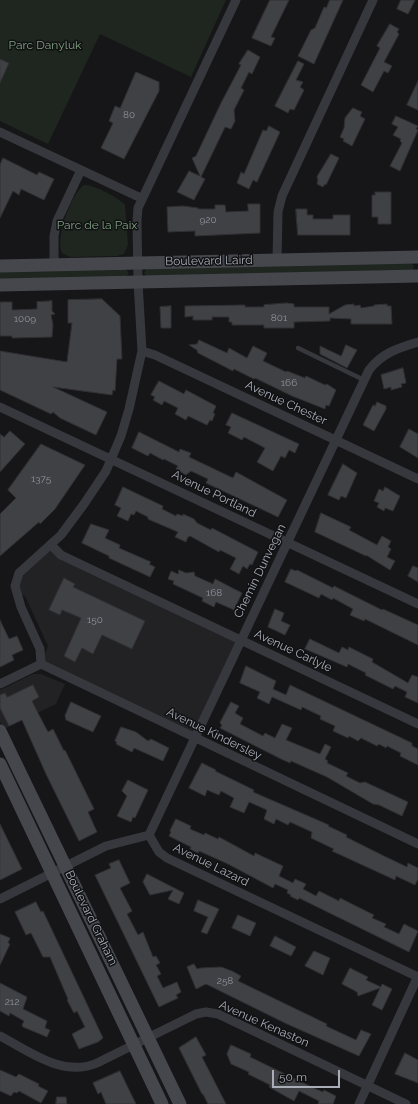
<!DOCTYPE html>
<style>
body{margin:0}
#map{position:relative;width:418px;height:1104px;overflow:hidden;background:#161618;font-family:Raleway,sans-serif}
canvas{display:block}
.scale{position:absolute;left:272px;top:1070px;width:68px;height:18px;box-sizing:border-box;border:2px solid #a8adb8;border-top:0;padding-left:5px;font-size:12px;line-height:14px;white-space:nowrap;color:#a8adb8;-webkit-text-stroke:3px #111113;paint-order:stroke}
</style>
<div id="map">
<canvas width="418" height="1104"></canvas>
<div class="scale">50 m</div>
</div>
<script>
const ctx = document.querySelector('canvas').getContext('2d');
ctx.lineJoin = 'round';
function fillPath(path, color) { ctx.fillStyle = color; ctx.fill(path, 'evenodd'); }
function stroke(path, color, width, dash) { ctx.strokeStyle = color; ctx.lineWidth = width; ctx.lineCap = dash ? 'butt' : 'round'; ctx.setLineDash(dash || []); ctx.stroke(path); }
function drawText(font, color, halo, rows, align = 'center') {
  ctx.font = font + ' Raleway,sans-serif'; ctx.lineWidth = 3; ctx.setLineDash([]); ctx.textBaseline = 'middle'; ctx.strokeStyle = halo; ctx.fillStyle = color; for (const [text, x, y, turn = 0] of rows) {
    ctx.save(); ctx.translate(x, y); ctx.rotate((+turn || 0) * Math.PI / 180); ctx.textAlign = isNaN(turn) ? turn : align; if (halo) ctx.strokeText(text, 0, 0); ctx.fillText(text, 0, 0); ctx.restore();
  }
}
fillPath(new Path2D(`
 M51 545 241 639 194 739 41 664 48 646 25 596 16 591 17 578Z
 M33 674H41L65 684 56 704 4 729 0 722V690Z`), '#222225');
fillPath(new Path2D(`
 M0 0H226L191 77 100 34 48 144 0 121Z
 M84 185C92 184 120 198 125 205L128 245 124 254 117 256 70 257 62 253C55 238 71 194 84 185Z
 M411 263 414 266 413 270 147 276 144 273 146 269Z
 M125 268 129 273 125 277 0 279V270Z`), '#1e261f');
const building = new Path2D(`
 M270 0H289L271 37 275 38 271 46 252 38Z
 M330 0H343L314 64 298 56 311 30 315 28 324 7 326 8Z
 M401 0H415L408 14 397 9Z
 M390 24 399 29 397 32 399 34 384 62 392 66 388 73 384 71 373 92 361 85 380 48 377 46Z
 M248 50 260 57 252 74 249 72 241 88 244 90 234 110 235 121 231 129 225 127 201 177 205 179 194 200 177 192 189 171 200 176 192 158 196 156 221 103 241 65 239 64Z
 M0 59 9 63 0 83Z
 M298 61 304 64 296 80 303 82 300 87 304 90 294 110 290 109 288 113 275 106Z
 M136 72 159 82V91L124 159 101 148 113 123 109 121 115 106 120 108Z
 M418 81V110L407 105Z
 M353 108 362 112 360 116 365 119 352 146 343 141 344 139 340 137 344 128 345 118Z
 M396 116 418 126 416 129 418 130 400 171 390 166 402 143 400 141 401 139 393 135 398 127 392 124Z
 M269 126 280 132 257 182 253 180 249 189 237 183 241 172 244 174 263 130 266 131Z
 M331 154 339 158 326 185 325 184 323 187 317 184 318 180 317 177Z
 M3 158 37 175 39 172 54 179 44 200 21 189 19 195 13 191 0 218V165Z
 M375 192H391V224H378V217H372V195H375Z
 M248 204H260V233L195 236V231L168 232 167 207 183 206 198 208V209H215V205H225L226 212 248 211Z
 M296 209H307V215H313V219H333V215H350V235H298Z
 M102 299 120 316 122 359H117L115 391 113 390 112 395 53 387 107 412 96 435 60 418 53 412 51 414 0 390V351L67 362 72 323H68V300Z
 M52 301V311L55 314 51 315 53 325 52 337 12 338V336H0V302H12V310L37 309V302Z
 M287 303 294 304V307H329V314L345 305 354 304V306L360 305 361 308 374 306V305L387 304V306H391L392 324H351V319L330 318V321L294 322V328H264V325H232V322H229V317H212V320H193V316L185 317V306L245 305V307H264V305Z
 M171 306V328H161L160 307Z
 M199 340 227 353 229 348 247 358 253 346 267 353 263 361 286 372 287 371 305 378 306 376 325 385 327 384 336 390 329 406 326 405 325 409 292 396 255 378 254 379 234 369 233 371 198 353 197 350 189 345 197 344Z
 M346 345 357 350 347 368 320 354V346L341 356Z
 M403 368 406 383 401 384 402 387 391 390V387L384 389 381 375Z
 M159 381 184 394 186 390 216 406 213 413 215 414 212 421 210 420 207 425 188 416 186 420 175 414 178 408 164 401 162 405 153 400 155 397 151 395Z
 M377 402 386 406V409L374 431 363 425 373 405 375 406Z
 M232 413 299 444 295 453 289 450 285 458 281 456 273 471 257 462 265 448 244 437 242 440 228 433 231 427 226 425Z
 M409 429 418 434V458L400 447Z
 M10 431 25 444 0 472V434L4 437Z
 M139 432 179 452 180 449 191 453 189 457 233 478 236 472 287 500 278 517 206 483 208 479 191 471 186 475 176 469 178 466 164 459 163 460 150 453 148 456 132 448Z
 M41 444 85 465 55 509 40 524 39 522 0 556V514L16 498 8 490Z
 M343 464 357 473 346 498 341 496 339 500 328 495Z
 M123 487 163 506 162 509 176 516 177 514 183 516V514L194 519 197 523 211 530 212 528 258 552 252 565 250 564 247 569 243 566 239 574 230 569 236 558 220 550 219 552 190 536 188 537 186 542 175 537 178 532 150 520 148 519V517L136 511 134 515 131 514 128 521 117 516 121 508 115 505Z
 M385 487 400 496 393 511 385 508 384 511 377 507 379 503 374 501 379 489 383 491Z
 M321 513 351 527 349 530 377 545 382 536 391 541 388 547 391 549 387 557 395 561 390 570 366 555V556L315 532Z
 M91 524 109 530 105 538 120 545 119 548 151 562 149 564 155 567 150 577 109 558V556L82 543Z
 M413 566 418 568V582L408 576Z
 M291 569 296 571 297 570 333 588 334 586 382 610 383 609 418 625V645L365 619 364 621 350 615 353 609 333 598 332 600 321 594 319 598 285 582Z
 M179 570 186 573 194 572 195 576 213 584 215 579 242 593 234 610 216 602 214 607 202 601 203 598 173 584 174 581 168 579 171 571 178 574Z
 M64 578 75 584 73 587 145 621 132 649 102 635 93 654 82 648 75 662 64 656 81 618 62 610 60 615 49 610Z
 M275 609 284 613 281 621 290 625 285 635 268 627Z
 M0 620 9 639 17 636 23 650 12 655 14 660 0 667Z
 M310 639 339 653 342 647 348 650 349 647 373 659 372 662 408 683 412 675 418 677V703L405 697 407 692 395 686 393 689 365 675 366 673 348 664 347 667 305 649Z
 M246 666 276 681 273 689 286 695 290 685 412 743V746L418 749V765L400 756 401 753 387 746 386 748 379 744 377 746 361 738 358 741 349 736 348 738 333 731 335 726 320 719 321 716 302 707 301 710 272 697 269 704 257 698 260 692 240 683Z
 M33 685 39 697 32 701 38 713 48 732 53 729 64 751 65 750 94 809 88 812 97 832 79 841 46 774 22 720 9 726 0 708V695L5 693 7 697Z
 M71 702 101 716 93 732 66 720 65 716Z
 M231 702 239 706 235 713 243 718 240 724 263 736 265 733 275 738 282 724 292 728 286 740 320 754 325 744 331 747 325 759 328 761 327 763 348 773 346 776 360 783 365 782 408 802 402 816 379 805 373 804 327 777 291 761 290 763 281 759 220 728 222 725 220 723Z
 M121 727 136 732 148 741 151 739 169 748 163 761 134 748 132 752 116 744 117 742 115 741Z
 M202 763 216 770 215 771 254 790 253 792 329 825 328 826 347 835 346 837 384 856 407 867 408 863 418 868V879L415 885 396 876 395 880 332 851 334 849 311 838 312 832 290 822 288 825 276 819 274 824 264 819 267 810 249 802 244 813 230 807 234 798 221 791 219 795 207 790 205 796 189 788Z
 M128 780 148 790 135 818 133 817 131 822 117 816 127 796 122 791Z
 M176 819 191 826 190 829 204 835 205 833 218 839 219 837 254 856 255 853 283 866 279 876 293 883 295 879 306 884 303 889 316 896 319 891 339 901 340 898 374 915 372 918 386 924 384 927 399 934 404 924 418 931 409 952 299 898 298 900 290 896 291 895 287 893 288 890 275 884 273 888 228 864 199 851 198 853 190 849 191 847 169 836 171 832 170 831Z
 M0 824 22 869 0 880Z
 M119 860 130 883 120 888 132 911 127 914 138 935 143 932 153 957 156 956 160 963 156 965 161 974 157 976 163 988 177 982 181 992 176 995 178 998 159 1007 95 875 111 868 109 864Z
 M147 874 184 893 179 904 168 899 173 890 150 895 143 882Z
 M198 900 219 909 207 934 201 932 208 917 194 911Z
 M36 902 41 912 43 911 103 1038 98 1042 79 1049 72 1034 85 1027 77 1011 74 1013 67 1000 68 999 50 957H43L31 933 26 935 15 912Z
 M238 915 256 923 250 936 232 928Z
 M0 934 10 938 8 943 10 944 0 965Z
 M275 936 296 947 291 956 270 946Z
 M314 951 330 958 323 975 305 966Z
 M194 964 197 969 201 968 221 967 232 971 241 976 238 981 327 1024 326 1026 356 1040 361 1030 371 1034 359 1056 287 1024 206 984 196 989 187 967Z
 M350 968 368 977 366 980 381 987 382 984 392 989 382 1010 372 1005 380 988 358 996 357 992 342 984Z
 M0 983 27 997 23 1009 47 1021 45 1028 50 1030 47 1037 23 1027 22 1025 24 1021 10 1013 9 1016 0 1011Z
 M196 1037 206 1055 202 1057 226 1104H208L203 1094H202L179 1048Z
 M231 1045 251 1054 250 1057 316 1089 323 1092 324 1090 336 1096 333 1104H318L319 1101 299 1091 294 1101 269 1087 270 1085 248 1074 249 1072 231 1064 227 1054Z
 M405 1053 418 1060V1083L395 1074Z
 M0 1070 16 1077 19 1074 39 1084 38 1086 48 1091 41 1103 19 1091 17 1093 14 1092 11 1096 0 1091Z
 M120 1071 132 1096 136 1104H106L101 1092 98 1094 93 1083Z
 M57 1097H66L67 1104H56Z`);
fillPath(building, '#404145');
stroke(building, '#303034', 1);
stroke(new Path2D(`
 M298 348 364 380`), '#37383d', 4.5);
stroke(new Path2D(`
 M0 132 141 198
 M277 260 278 212 282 196 373 0
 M54 264V236L57 221 81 170
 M142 351 155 355 418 479
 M0 407 418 604
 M51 545 61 555 418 724
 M41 664 40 649 21 607 15 586 19 573 61 535 84 504 106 471 121 436 129 409 142 351 138 282 137 221 138 208 236 0
 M0 684 41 664 418 844
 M149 835 369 370C382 353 398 348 418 342
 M0 899 106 846 149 835 159 852 167 858 418 977
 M0 1036C29 1051 63 1078 97 1063L196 1014 206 1012 218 1014 406 1104
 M359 1104 418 976`), '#37383d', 9);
stroke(new Path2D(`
 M0 266 418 257
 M0 285 418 276
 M0 731 180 1104
 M0 764 162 1104`), '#45474d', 13);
drawText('10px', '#8e929b', null, [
 ["80",129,115],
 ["920",208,220],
 ["801",279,318],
 ["1009",25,319],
 ["166",289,383],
 ["1375",41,479],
 ["168",214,593],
 ["150",95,620],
 ["258",225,981],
 ["212",12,1002]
]);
drawText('12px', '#7fa381', '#111113', [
 ["Parc Danyluk",45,45],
 ["Parc de la Paix",97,225]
]);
drawText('12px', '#a8adb8', '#111113', [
 ["Boulevard Laird",209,261,-1],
 ["Avenue Chester",286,403,25],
 ["Avenue Portland",214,494,26],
 ["Chemin Dunvegan",260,571,-64],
 ["Avenue Carlyle",293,651,25],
 ["Avenue Kindersley",214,734,26],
 ["Avenue Lazard",211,865,26],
 ["Boulevard Graham",91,918,64],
 ["Avenue Kenaston",264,1024,24]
]);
</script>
